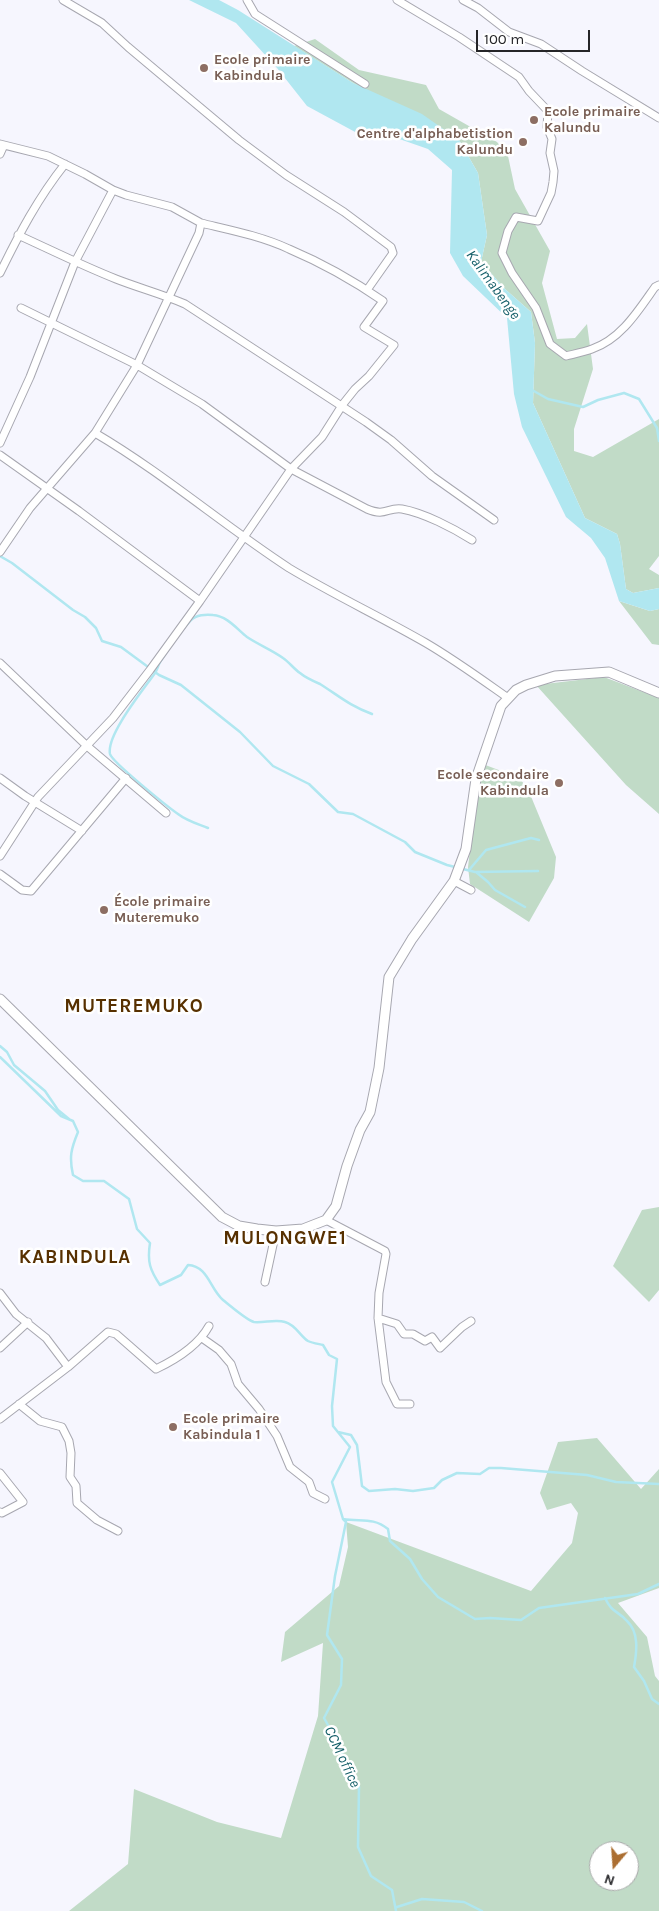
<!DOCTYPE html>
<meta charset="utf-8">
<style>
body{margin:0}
#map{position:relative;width:659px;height:1911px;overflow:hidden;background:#f6f6fe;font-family:Karla,sans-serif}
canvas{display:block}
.north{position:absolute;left:589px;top:1841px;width:50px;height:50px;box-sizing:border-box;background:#fff;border:1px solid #a8a8a9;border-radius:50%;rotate:198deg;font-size:14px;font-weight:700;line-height:20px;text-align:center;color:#252528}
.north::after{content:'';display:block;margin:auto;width:18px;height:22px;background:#ab6e31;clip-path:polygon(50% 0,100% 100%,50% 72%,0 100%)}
.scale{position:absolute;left:476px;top:30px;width:114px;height:22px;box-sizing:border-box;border:2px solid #252528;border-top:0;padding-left:6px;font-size:15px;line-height:18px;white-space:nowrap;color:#252528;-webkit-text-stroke:4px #fff;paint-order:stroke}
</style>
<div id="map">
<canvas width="659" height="1911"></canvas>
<div class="north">N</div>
<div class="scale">100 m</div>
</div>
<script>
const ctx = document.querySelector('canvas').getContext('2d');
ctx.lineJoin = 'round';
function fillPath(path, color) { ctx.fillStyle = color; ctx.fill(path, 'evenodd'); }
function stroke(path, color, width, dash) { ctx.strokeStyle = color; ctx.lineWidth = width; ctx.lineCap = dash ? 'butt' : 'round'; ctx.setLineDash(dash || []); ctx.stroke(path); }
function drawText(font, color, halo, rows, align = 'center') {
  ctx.font = font + ' Karla,sans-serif'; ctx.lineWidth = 5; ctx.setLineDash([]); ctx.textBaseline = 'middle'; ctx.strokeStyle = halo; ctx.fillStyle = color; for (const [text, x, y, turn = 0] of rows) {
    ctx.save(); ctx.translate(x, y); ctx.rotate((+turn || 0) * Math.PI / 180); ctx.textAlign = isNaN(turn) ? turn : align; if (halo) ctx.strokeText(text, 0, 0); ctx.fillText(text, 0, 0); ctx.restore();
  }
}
fillPath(new Path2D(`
 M315 39 359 70 426 85 439 109 497 142 508 156 515 189 550 251 542 283 557 339 575 338 587 324 593 369 574 429V451L593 457 659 419V556L649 569 659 575V588L633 593 626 589 620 544 617 534 585 518 533 403 535 343 531 312 505 289 481 262 487 235 478 173 459 140 353 83 294 46Z
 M619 601 650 611 659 609V645L652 644Z
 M604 677 659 698V814L626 785 536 685Z
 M480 763 520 778 530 794 556 857 554 878 529 922 470 884 468 867Z
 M659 1207V1290L649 1302 613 1266 642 1210Z
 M597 1438 641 1489 659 1469V1588L618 1603 647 1637 655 1676 659 1681V1911H69L128 1864 134 1789 217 1822 281 1838 318 1716 323 1643 281 1662 285 1632 339 1586 348 1547 346 1522 531 1591 572 1543 578 1513 571 1503 547 1510 540 1493 558 1442ZM599 1851H629V1881H599Z`), '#c1dbc7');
fillPath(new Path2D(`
 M189 0H219L238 10 353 83 422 114 459 140 478 173 487 235 481 262 505 289 531 312 535 343 533 403 585 518 617 534 620 544 626 589 633 593 659 588V609L650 611 619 601 605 558 591 538 566 517 522 427 514 394 507 318 463 276 450 253 452 170 428 149 385 134 357 133 307 106 277 68 236 23Z`), '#b0e7f0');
stroke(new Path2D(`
 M532 390 548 399 583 407 598 400 624 393 639 399 657 428 659 441
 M0 556 12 563 73 610 85 617 96 628 102 641 121 647 159 675 181 685 240 732 273 766 309 784 338 812 353 814 405 842 415 852 447 865 475 872 538 871
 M208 828C198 824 187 821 178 814 168 807 112 762 110 754 106 735 144 689 155 673 157 670 158 666 160 662 167 651 182 629 191 620 196 615 206 614 213 615 227 616 237 629 247 637 259 645 272 650 283 658 289 662 294 669 300 673 306 678 313 681 320 684 339 696 350 706 372 714
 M469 870 486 850 531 838 539 840
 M476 872 488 882 495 890 525 907
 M0 1046 7 1052 14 1065 45 1091 58 1110 69 1119
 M0 1057 61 1116 73 1121 78 1132C71 1149 69 1157 73 1175L83 1181H104L129 1199 137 1229 150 1243C147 1262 150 1270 160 1285L181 1275 188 1265C208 1266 210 1289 223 1300 229 1305 248 1321 254 1322 264 1323 276 1319 285 1322 296 1325 300 1336 308 1341 312 1343 319 1344 323 1345L329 1355 337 1359 332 1406 333 1426 350 1447 332 1482 343 1519 346 1522 335 1576 327 1635 342 1659 341 1685 324 1718 341 1748 344 1767 359 1787 358 1847 371 1876 392 1890 396 1911
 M338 1432 351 1435 357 1445 362 1486 369 1491 395 1489 413 1491 434 1488 442 1480 457 1473 480 1474 489 1468H501L587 1475 616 1482 659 1484
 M343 1519C361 1522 373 1517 388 1529L390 1541 410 1559 422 1579 438 1597 475 1619 490 1618 521 1620 539 1608 638 1594 659 1584
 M605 1598C612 1613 617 1610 627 1621 639 1632 637 1651 634 1667L644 1681 652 1699 659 1704
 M397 1907 422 1899 464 1902 482 1911`), '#b0e7f0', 2.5);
const minor = new Path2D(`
 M63 0 102 23 128 47 239 140 286 175 344 212 391 247 393 253 367 290
 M247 0 255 14 365 84
 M397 0 459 37 519 77 529 91 548 111 547 127 552 139 550 153 554 171 553 182 551 193 538 221 516 217 508 231 502 253 512 273 536 308 550 344 566 356C574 354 584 352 592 349 621 339 638 311 655 287L659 285
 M463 0 478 8 509 32 541 44 582 71 659 118
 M0 144 48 156 85 174 113 190 126 195 172 207 201 223 199 233 137 365 95 433 30 508 0 552
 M0 154 4 145
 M18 235C51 250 83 266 116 279 139 288 162 294 185 304L366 422 391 440 432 476 494 520
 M0 273C19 234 38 198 65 164
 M21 308 137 365 202 404 291 469 367 509C386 517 387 507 402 509 424 513 453 528 472 540
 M95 433C163 473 223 525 289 568 334 595 381 617 426 643 455 660 481 679 508 698
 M0 443 30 377 75 262 113 190
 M0 455 79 511 200 601
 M0 663 87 746 166 813
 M0 778 25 796 82 831
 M0 856 38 797 113 718 150 670 200 601 291 469 322 437 343 404 355 389 369 376 394 345 364 327 383 301C354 281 322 263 289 249 261 236 230 230 201 223
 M0 874 22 890 31 891 126 778
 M454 881 471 890
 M326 1220 385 1251 386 1254 379 1293 378 1318 386 1382 397 1404H410
 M265 1282 276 1231
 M0 1293 16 1314 46 1338 68 1367
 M378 1318 397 1324 404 1334H413L425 1341 432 1337 440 1348 462 1327 471 1321
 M202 1338 219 1350 231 1364 238 1384 259 1409 277 1436 290 1467 309 1482 313 1493 325 1499
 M0 1348 28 1322
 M19 1404 40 1421 62 1427 69 1441 71 1453 70 1477 76 1486 77 1503 97 1520 118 1531
 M0 1419 68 1367 108 1332 116 1334 156 1369C177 1359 198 1346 209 1326
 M0 1473 23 1502 2 1513 0 1512`);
const tertiary = new Path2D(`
 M0 999 222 1217 239 1226 257 1229 276 1231 303 1229 326 1220 336 1206 347 1166 360 1130 370 1112 379 1068 389 977 412 939 454 881 466 849 476 779 501 706 516 690 526 685 555 676 609 672 659 693`);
stroke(minor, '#a7a7b0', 9);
stroke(tertiary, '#a7a7b0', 11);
stroke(minor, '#fff', 7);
stroke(tertiary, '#fff', 9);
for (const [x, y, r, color] of [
 [204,68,5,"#8d6e63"],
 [534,120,5,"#8d6e63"],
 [523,142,5,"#8d6e63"],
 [559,783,5,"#8d6e63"],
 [104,910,5,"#8d6e63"],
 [173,1427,5,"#8d6e63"]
]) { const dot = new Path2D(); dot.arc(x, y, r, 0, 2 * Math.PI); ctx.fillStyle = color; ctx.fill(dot); stroke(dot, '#fff', 2); }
drawText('bold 14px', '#785e54', '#fff', [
 ["Ecole primaire",214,60],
 ["Kabindula",214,76],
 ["Ecole primaire",544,112],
 ["Kalundu",544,128],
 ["Centre d'alphabetistion",513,134,"right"],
 ["Kalundu",513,150,"right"],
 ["Ecole secondaire",549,775,"right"],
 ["Kabindula",549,791,"right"],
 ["École primaire",114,902],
 ["Muteremuko",114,918],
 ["Ecole primaire",183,1419],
 ["Kabindula 1",183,1435]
], 'left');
drawText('italic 15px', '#155f69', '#fff', [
 ["Kalimabenge",493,285,54],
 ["CCM office",342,1757,65]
]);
ctx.letterSpacing = '1px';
drawText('bold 19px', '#573000', '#fff', [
 ["MUTEREMUKO",134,1007],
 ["MULONGWE1",285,1239],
 ["KABINDULA",75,1258]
]);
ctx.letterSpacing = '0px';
</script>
